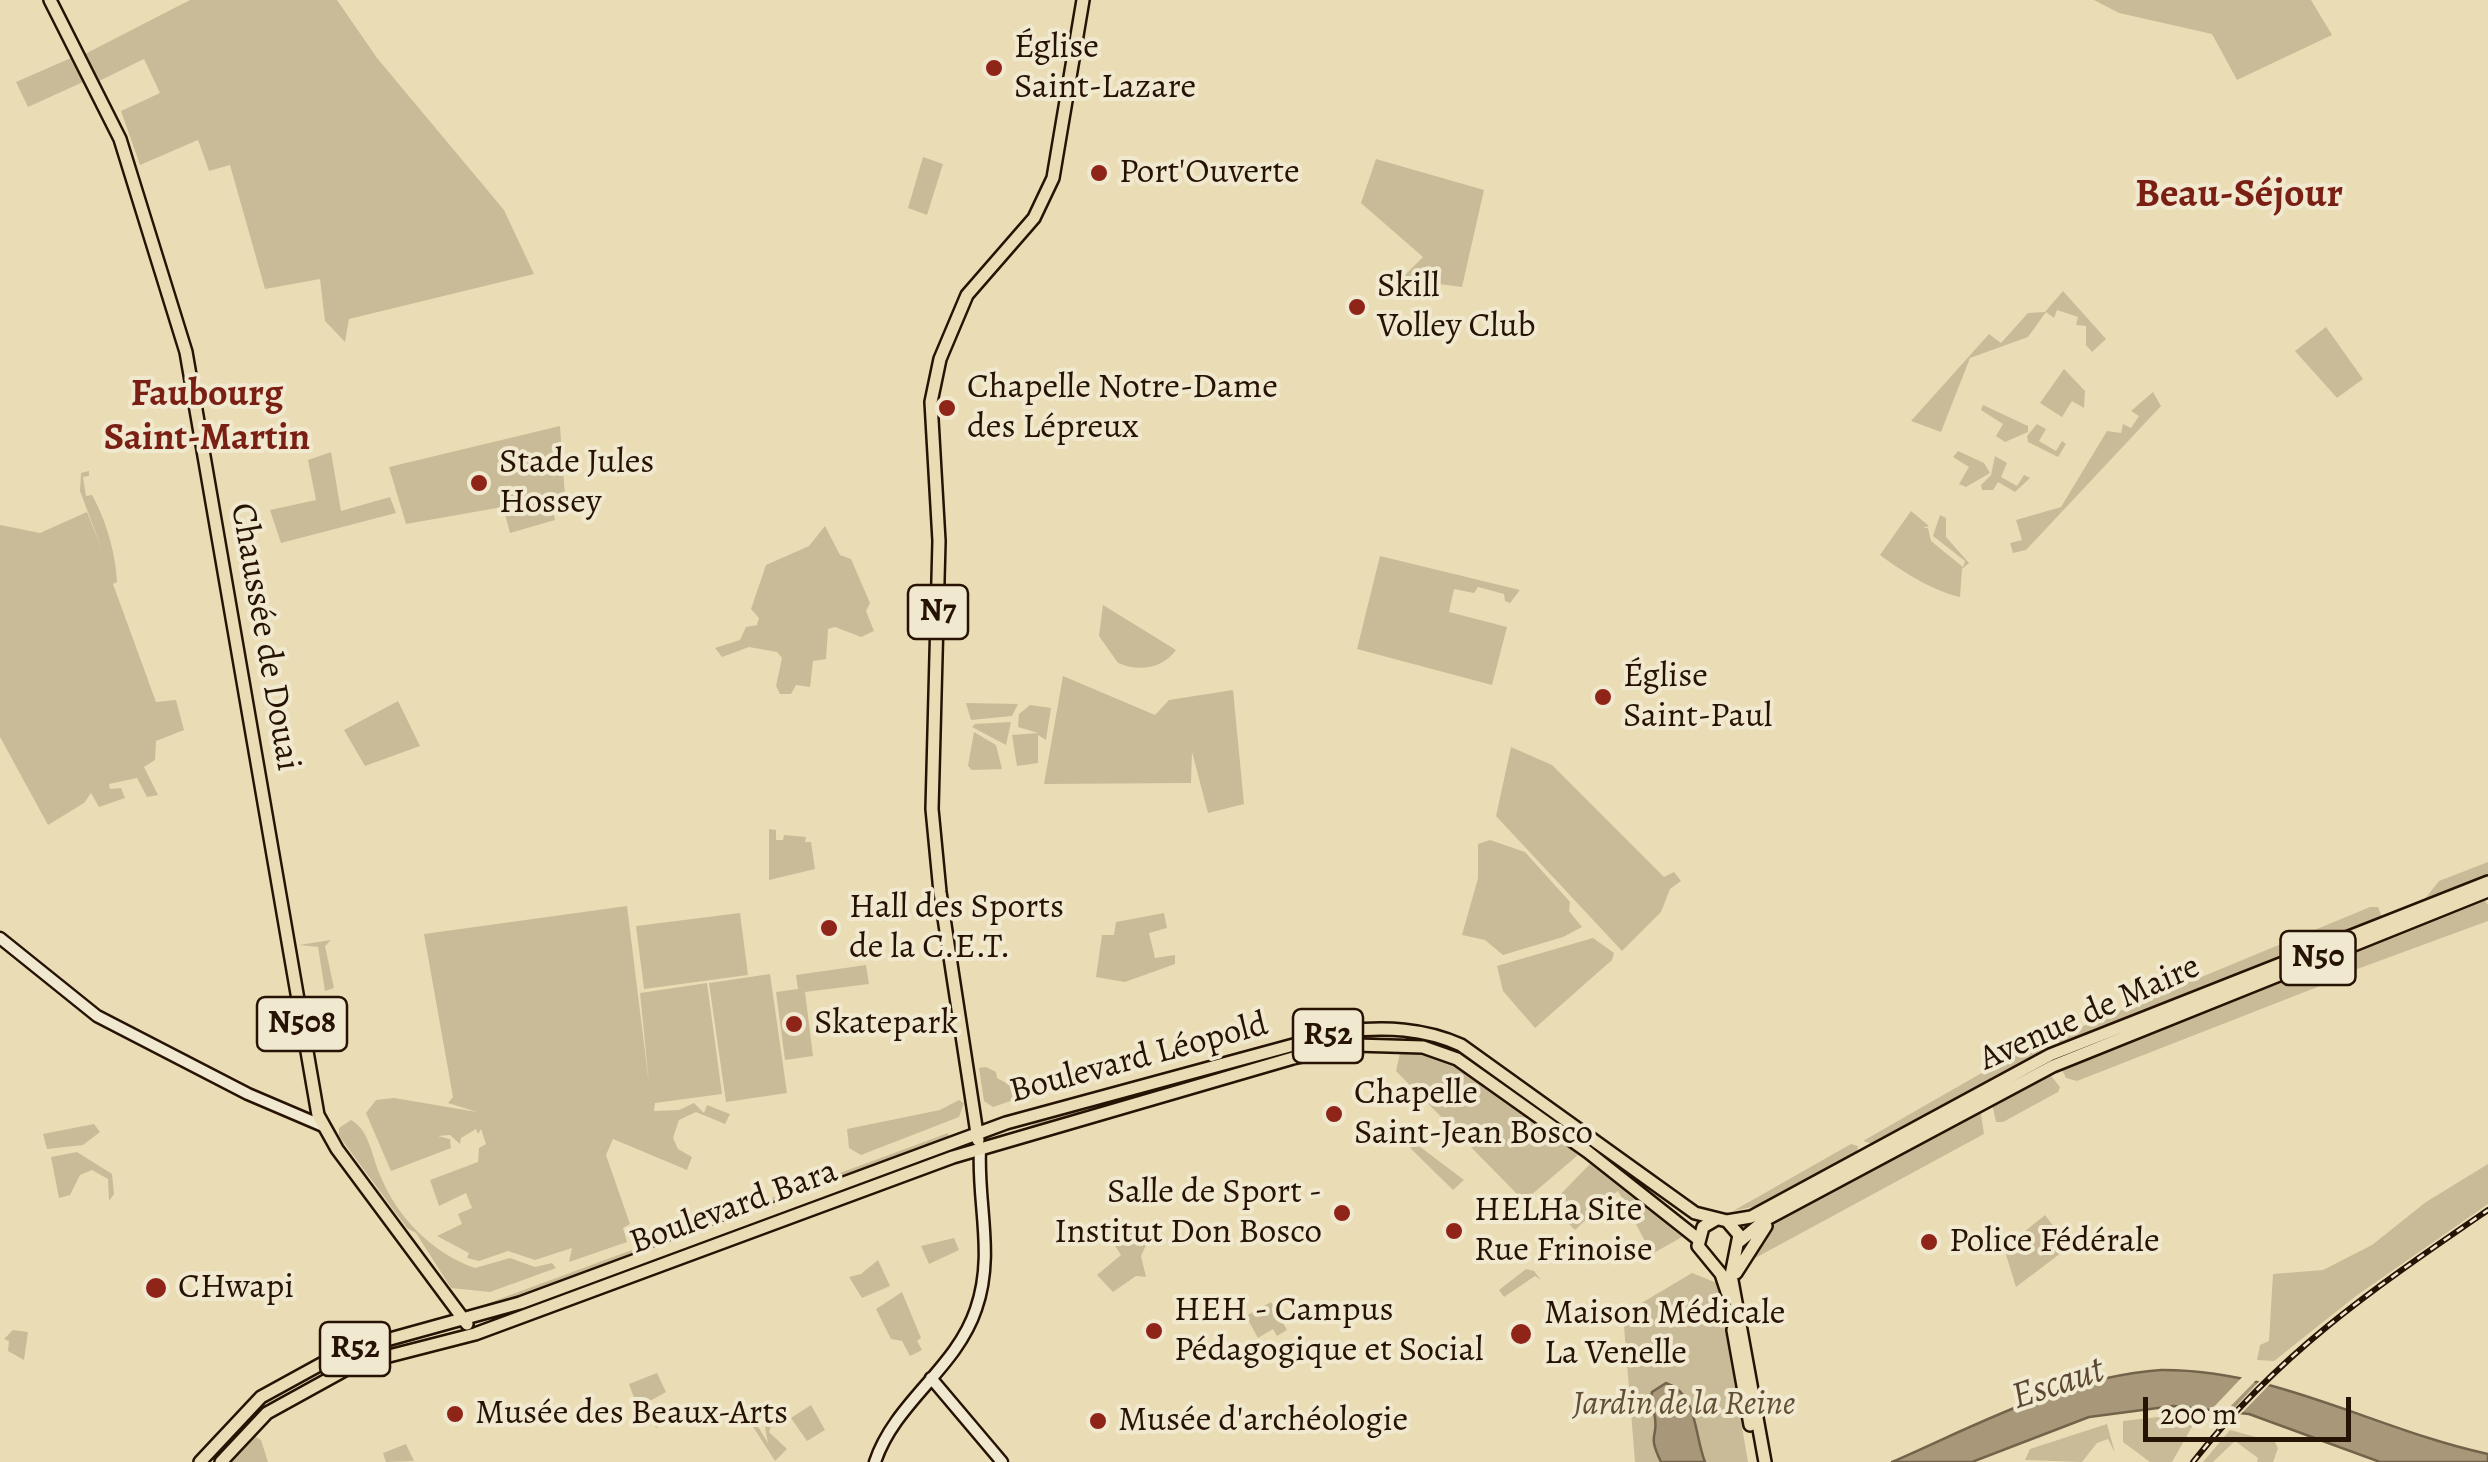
<!DOCTYPE html>
<meta charset="utf-8">
<style>
body{margin:0}
#map{position:relative;width:2488px;height:1462px;overflow:hidden;background:#eaddb5;font-family:Alegreya,serif}
canvas{display:block}
.scale{position:absolute;left:2143px;top:1397px;width:208px;height:45px;box-sizing:border-box;border:5px solid #271304;border-top:0;padding-left:12px;font-size:30px;line-height:35px;white-space:nowrap;color:#271304;-webkit-text-stroke:8px #f1e9cf;paint-order:stroke}
</style>
<div id="map">
<canvas width="2488" height="1462"></canvas>
<div class="scale">200 m</div>
</div>
<script>
const ctx = document.querySelector('canvas').getContext('2d');
ctx.lineJoin = 'round';
function fillPath(path, color) { ctx.fillStyle = color; ctx.fill(path, 'evenodd'); }
function stroke(path, color, width, dash) { ctx.strokeStyle = color; ctx.lineWidth = width; ctx.lineCap = dash ? 'butt' : 'round'; ctx.setLineDash(dash || []); ctx.stroke(path); }
function drawText(font, color, halo, rows, align = 'center') {
  ctx.font = font + ' Alegreya,serif'; ctx.lineWidth = 8; ctx.setLineDash([]); ctx.textBaseline = 'middle'; ctx.strokeStyle = halo; ctx.fillStyle = color; for (const [text, x, y, turn = 0] of rows) {
    ctx.save(); ctx.translate(x, y); ctx.rotate((+turn || 0) * Math.PI / 180); ctx.textAlign = isNaN(turn) ? turn : align; if (halo) ctx.strokeText(text, 0, 0); ctx.fillText(text, 0, 0); ctx.restore();
  }
}
fillPath(new Path2D(`
 M190 0H337L377 58 504 210 534 274 349 319 345 342 325 321 320 279 265 289 230 165 209 171 198 140 140 165 121 111 160 93 144 59 95 83 81 56Z
 M2094 0H2311L2332 35 2237 80 2212 34 2119 13Z
 M71 58 83 82 28 107 16 82Z
 M923 157 943 164 927 215 908 208Z
 M1376 159 1484 190 1462 287 1401 279 1423 257 1361 203Z
 M2063 291 2106 339 2092 352 2086 345V326L2076 325 2078 317 2057 310 2054 318 2046 312 2028 337 1970 358 1941 432 1911 421 1989 334 2001 343 2028 313 2045 312Z
 M2326 327 2363 379 2337 398 2295 351Z
 M2064 369 2085 391 2084 408 2072 401 2062 417 2040 403Z
 M2153 392 2161 406 2026 550 2013 553 2010 543 2022 540 2016 520 2061 507 2107 431 2121 433 2123 424 2131 428 2139 416 2131 411Z
 M1983 405 2028 426V432L2005 442 1996 436 2003 424 1981 410Z
 M2037 424 2046 429 2039 441 2056 451 2062 441 2066 444 2058 457 2028 442 2027 436Z
 M560 426 565 496 406 524 389 467Z
 M1958 451 1984 463 1990 473 1966 487 1959 484 1969 467 1953 457Z
 M331 452 341 511 390 497 396 513 281 543 270 510 316 500 308 460Z
 M1995 456 2007 463 2001 477 2017 486 2024 475 2030 478 2015 492 1998 482 1993 490H1982L1981 485 1991 475Z
 M89 471V476L83 477 86 496 92 495C106 520 116 554 117 582L113 584 156 702 176 700 184 730 156 741 155 760 144 767 158 795 147 797 137 778 109 784 110 789 121 788 125 798 99 807 91 793 84 803 48 825 0 737V525L40 533 87 512 103 552 80 491 81 473Z
 M550 500 555 520 510 533 504 510Z
 M1911 511 1929 526 1923 528H1928L1931 541 1963 567 1965 561 1933 536 1940 515 1946 518V537L1969 563 1962 569 1960 597C1936 592 1904 573 1880 555Z
 M825 526 840 555 851 559 870 603 866 611 874 631 861 637 835 627 828 629 826 659 813 661 810 687 796 685 791 694H780L776 686 782 658 777 652 749 647 722 657 715 648 740 640 746 627 757 625 759 618 751 609 766 565 809 546Z
 M1380 556 1520 590 1510 603 1505 601 1504 594 1478 587 1474 593 1454 589 1449 612 1507 627 1492 685 1357 649Z
 M1103 605 1176 650C1162 669 1139 672 1118 663L1099 636Z
 M1063 676 1155 715 1169 700 1233 690 1244 804 1208 813 1192 752 1191 783 1044 784Z
 M398 701 420 746 365 766 344 730Z
 M966 703 1018 704 1012 716 971 720Z
 M1030 705 1051 708 1046 740 1038 735V763L1017 766 1012 735 1038 733 1018 727 1019 714Z
 M1011 722 1006 745 972 727 975 724Z
 M974 732 996 745 1002 769 972 770 968 766Z
 M1511 747 1552 765 1664 877 1674 872 1681 881 1670 889 1661 912 1622 951 1496 816Z
 M769 829 776 830V840H783L784 835 806 837 805 842H811L815 869 769 880Z
 M1490 840 1525 852 1570 902 1569 911 1582 927 1563 937 1503 955 1485 940 1462 935 1478 878V844Z
 M2488 862V876L2424 900 2439 881Z
 M2483 898 2488 905V921L2330 979 2325 962Z
 M627 906 649 1084 640 993 707 983 722 1094 655 1103 654 1111 679 1110 694 1103 704 1113 707 1105 730 1114 725 1124 696 1112 679 1120 673 1138 678 1149 692 1157 687 1170 613 1139 606 1155 630 1224 623 1228 627 1242 569 1262 572 1248 535 1260 508 1251 479 1261 467 1258 469 1253 437 1236 462 1224 458 1214 472 1208 466 1193 439 1206 430 1180 478 1162 479 1148 486 1144 481 1129 478 1134 476 1129 461 1138 460 1144 450 1135 438 1136 450 1139 451 1148 391 1171 366 1113 376 1100 394 1098 477 1112 448 1103 453 1097 424 934Z
 M2370 907H2378L2382 917 2061 1046 2057 1037Z
 M740 913 748 975 644 989 636 926Z
 M1164 913 1167 928 1149 933 1155 958 1175 955V964L1125 982 1096 977 1102 935H1114L1116 922Z
 M1593 938 1614 953 1612 960 1535 1028 1503 991 1497 966Z
 M331 940 325 946 334 988 325 991 318 947 299 945Z
 M866 965 869 984 805 992 813 1056 785 1060 776 992 798 989 796 975Z
 M2315 965 2320 986 2077 1081 2066 1078 2062 1070Z
 M770 974 787 1093 726 1102 709 983Z
 M1374 1031 1431 1035 1468 1050 1693 1217 1460 1049 1425 1037H1343L1047 1121 1339 1040C1383 1035 1425 1036 1465 1055L1692 1223 1466 1060 1421 1043 1338 1044 1009 1136 1059 1112 1334 1035Z
 M2034 1043 2043 1045 2042 1054 1876 1145 1863 1141Z
 M1401 1049C1470 1061 1525 1111 1578 1155L1524 1201 1396 1071Z
 M986 1067 996 1072 997 1078 1028 1095 993 1107 984 1101 979 1068Z
 M2048 1072 2060 1087 2058 1092 2003 1122H1996L1992 1103Z
 M959 1100 964 1103 959 1117 861 1155 849 1148 847 1129 940 1110Z
 M1976 1111 1981 1114 1984 1134 1746 1263 1775 1220Z
 M351 1120C369 1129 372 1157 380 1175 397 1217 432 1253 475 1268L510 1258 535 1267 552 1263 556 1268 490 1292 451 1288 416 1233 407 1228 339 1136V1128Z
 M94 1124 100 1132 83 1145 47 1149 43 1134Z
 M948 1133 949 1137 942 1140 488 1307 486 1304Z
 M1403 1134 1464 1180 1453 1190 1401 1139Z
 M1851 1144 1858 1146 1856 1157 1766 1204 1733 1211Z
 M77 1152 112 1174 114 1194 109 1201 108 1179 92 1170 80 1175 70 1195 59 1198 51 1157Z
 M1590 1164 1682 1237 1652 1254 1618 1191 1607 1199 1610 1205 1592 1214 1575 1230 1550 1205Z
 M2488 1164V1204L2356 1296 2274 1361 2257 1360 2260 1345 2269 1341 2273 1274 2323 1270 2372 1245 2426 1202Z
 M2045 1215 2069 1247 2016 1287 2004 1248Z
 M1139 1229 1147 1243 1141 1256 1146 1277 1136 1276 1113 1292 1097 1275 1121 1255 1112 1241Z
 M954 1238 959 1250 929 1264 921 1246Z
 M878 1260 890 1286 862 1298 849 1277 861 1274Z
 M1526 1269 1534 1271 1541 1280 1535 1276 1504 1297 1499 1290Z
 M1692 1273 1717 1283 1748 1462H1635L1623 1314Z
 M902 1292 921 1338 917 1341 922 1350 910 1356 902 1341 891 1339 876 1309Z
 M1271 1302 1287 1330 1277 1336 1273 1329 1258 1338 1246 1316Z
 M13 1330 28 1332 24 1360 8 1351 9 1341 4 1339Z
 M448 1330 359 1357 266 1404 347 1361 281 1391 341 1357Z
 M657 1373 666 1392 648 1402 665 1423 656 1428 643 1398H634L629 1384Z
 M811 1405 825 1430 807 1441 791 1418Z
 M765 1406 767 1415 757 1425 768 1443 765 1427 773 1420 769 1432 787 1449 775 1461 746 1416Z
 M2158 1417 2181 1418 2193 1425 2172 1462H2150L2123 1442V1421Z
 M2107 1424 2115 1453 2108 1439 2097 1443 2082 1462 2025 1460 2030 1449Z
 M2230 1430 2275 1442 2278 1448 2273 1462H2257L2258 1458 2235 1441 2213 1462H2203Z
 M254 1436 261 1440 268 1462H225Z
 M406 1444 414 1461 386 1462 383 1453Z`), '#c9bb97');
const water = new Path2D(`
 M2161 1370C2277 1369 2376 1430 2488 1454V1462H2380L2249 1414 2173 1406 2089 1417 1972 1462H1892C1979 1424 2064 1377 2161 1370Z
 M1666 1383C1698 1394 1694 1435 1705 1462H1661C1647 1433 1658 1439 1655 1418 1654 1407 1649 1405 1652 1392Z`);
fillPath(water, '#a89879');
stroke(water, '#74634a', 2.5);
fillPath(new Path2D(`
 M2247 1372 2261 1375 2223 1414 2209 1412Z
 M2264 1376 2275 1379 2238 1417 2228 1415Z`), '#eaddb5');
const secondary = new Path2D(`
 M0 938 97 1016 248 1094 323 1126
 M931 1378 1002 1462
 M875 1462C895 1402 956 1369 976 1309 995 1255 977 1203 980 1149`);
const primary = new Path2D(`
 M50 0 120 139 186 352 318 1115 337 1149 467 1324
 M978 1140 940 892 932 809 939 541 931 402 940 359 967 295 1034 218 1053 178 1083 0
 M1715 1220 1703 1227 1698 1246 1721 1274 1727 1292
 M1727 1221 1751 1217 2050 1055 2488 882
 M1740 1241 1765 1220 2053 1066 2488 891
 M1736 1273 1766 1226
 M1733 1330 1750 1425
 M200 1462 261 1397 343 1352 520 1303 1006 1123 1345 1031C1386 1027 1423 1028 1461 1045L1695 1213 1727 1221 1739 1235 1731 1275 1765 1462
 M221 1462 267 1413 354 1365 475 1334 953 1157 1293 1058 1355 1045 1423 1047 1457 1059 1588 1152 1698 1239`);
stroke(secondary, '#271304', 15);
stroke(primary, '#271304', 16);
stroke(secondary, '#f1e9cf', 10);
stroke(primary, '#eaddb5', 11);
const rail = new Path2D(`
 M2193 1462C2281 1351 2373 1289 2488 1210`);
stroke(rail, '#271304', 6);
stroke(rail, '#f1e9cf', 2.5, [8]);
for (const [x, y, r, color] of [
 [994,68,10,"#8f2418"],
 [1099,173,10,"#8f2418"],
 [1357,307,10,"#8f2418"],
 [947,408,10,"#8f2418"],
 [479,483,10,"#8f2418"],
 [1603,697,10,"#8f2418"],
 [829,928,10,"#8f2418"],
 [794,1024,10,"#8f2418"],
 [1334,1114,10,"#8f2418"],
 [1342,1213,10,"#8f2418"],
 [1454,1231,10,"#8f2418"],
 [1929,1242,10,"#8f2418"],
 [156,1288,12,"#8f2418"],
 [1154,1331,10,"#8f2418"],
 [1521,1334,12,"#8f2418"],
 [455,1414,10,"#8f2418"],
 [1098,1421,10,"#8f2418"]
]) { const dot = new Path2D(); dot.arc(x, y, r, 0, 2 * Math.PI); ctx.fillStyle = color; ctx.fill(dot); stroke(dot, '#f1e9cf', 4); }
for (const [x, y, w] of [
 [938,612,60],
 [2318,958,75],
 [302,1024,90],
 [1328,1036,70],
 [355,1349,70]
]) { const box = new Path2D(); box.roundRect(x - w / 2, y - 27, w, 54, 8); ctx.fillStyle = '#f1e9cf'; ctx.fill(box); stroke(box, '#271304', 2.5); }
drawText('bold 32px', '#271304', null, [
 ["N7",938,612],
 ["N50",2318,958],
 ["N508",302,1024],
 ["R52",1328,1036],
 ["R52",355,1349]
]);
drawText('35px', '#271304', '#f1e9cf', [
 ["Église",1014,48],
 ["Saint-Lazare",1014,88],
 ["Port'Ouverte",1119,173],
 ["Skill",1377,287],
 ["Volley Club",1377,327],
 ["Chapelle Notre-Dame",967,388],
 ["des Lépreux",967,428],
 ["Stade Jules",499,463],
 ["Hossey",499,503],
 ["Église",1623,677],
 ["Saint-Paul",1623,717],
 ["Hall des Sports",849,908],
 ["de la C.E.T.",849,948],
 ["Skatepark",814,1024],
 ["Chapelle",1354,1094],
 ["Saint-Jean Bosco",1354,1134],
 ["Salle de Sport -",1322,1193,"right"],
 ["Institut Don Bosco",1322,1233,"right"],
 ["HELHa Site",1474,1211],
 ["Rue Frinoise",1474,1251],
 ["Police Fédérale",1949,1242],
 ["CHwapi",178,1288],
 ["HEH - Campus",1174,1311],
 ["Pédagogique et Social",1174,1351],
 ["Maison Médicale",1544,1314],
 ["La Venelle",1544,1354],
 ["Musée des Beaux-Arts",475,1414],
 ["Musée d'archéologie",1118,1421]
], 'left');
drawText('35px', '#271304', '#f1e9cf', [
 ["Chaussée de Douai",264,637,80],
 ["Avenue de Maire",2090,1014,-24],
 ["Boulevard Léopold",1139,1059,-15],
 ["Boulevard Bara",734,1208,-20]
]);
drawText('italic 35px', '#604e37', '#f1e9cf', [
 ["Jardin de la Reine",1684,1405]
]);
drawText('bold 38px', '#7a1f14', '#f1e9cf', [
 ["Faubourg",207,396],
 ["Saint-Martin",207,440]
]);
drawText('italic 38px', '#5b4833', '#f1e9cf', [
 ["Escaut",2058,1385,-18]
]);
drawText('bold 40px', '#7a1f14', '#f1e9cf', [
 ["Beau-Séjour",2239,196]
]);
</script>
